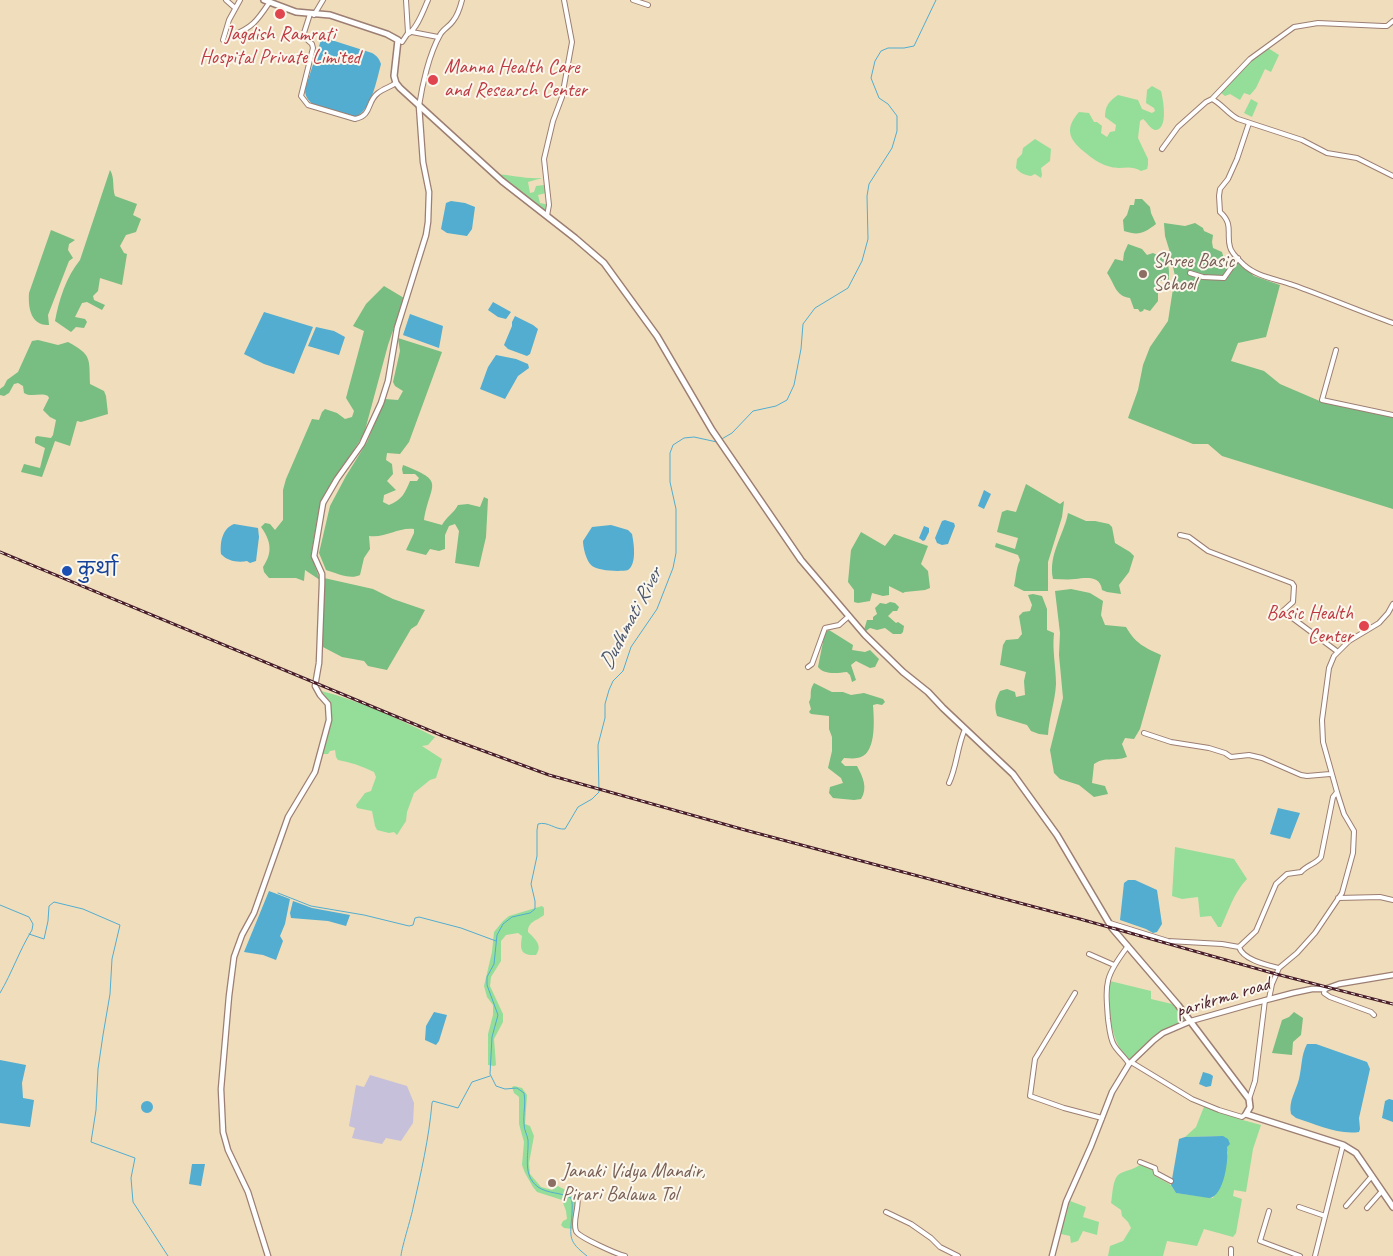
<!DOCTYPE html>
<meta charset="utf-8">
<style>
body{margin:0}
canvas{display:block;background:#efddbb}
</style>
<canvas width="1393" height="1256"></canvas>
<script>
const ctx = document.querySelector('canvas').getContext('2d');
ctx.lineJoin = 'round';
function fillPath(path, color) { ctx.fillStyle = color; ctx.fill(path, 'evenodd'); }
function stroke(path, color, width, dash) { ctx.strokeStyle = color; ctx.lineWidth = width; ctx.lineCap = dash ? 'butt' : 'round'; ctx.setLineDash(dash || []); ctx.stroke(path); }
function drawText(font, color, halo, rows, align = 'center') {
  ctx.font = font + ' Caveat,"Playpen Sans Deva",sans-serif'; ctx.lineWidth = 4; ctx.setLineDash([]); ctx.textBaseline = 'middle'; ctx.strokeStyle = halo; ctx.fillStyle = color; for (const [text, x, y, turn = 0] of rows) {
    ctx.save(); ctx.translate(x, y); ctx.rotate((+turn || 0) * Math.PI / 180); ctx.textAlign = isNaN(turn) ? turn : align; if (halo) ctx.strokeText(text, 0, 0); ctx.fillText(text, 0, 0); ctx.restore();
  }
}
fillPath(new Path2D(`
 M370 1075 407 1086 414 1103 413 1123 401 1141 386 1138 382 1144 352 1138 355 1128 349 1126 356 1085 364 1087Z`), '#c6c0da');
fillPath(new Path2D(`
 M1268 48 1279 55 1271 72 1265 69 1256 88 1250 95 1244 93 1240 100 1230 94 1225 96 1220 92 1248 63Z
 M1152 86 1161 91C1163 99 1169 130 1155 130 1150 129 1147 122 1143 119L1140 121 1138 138 1148 159V165L1147 169 1141 171C1129 164 1123 170 1111 167 1102 165 1094 160 1087 154 1070 141 1063 130 1079 112L1089 113 1094 122H1097L1102 126 1101 133 1107 137 1110 132 1115 131 1116 125 1105 117C1105 106 1109 101 1118 95L1138 100 1142 109 1152 113 1155 111 1154 108 1146 103 1147 90Z
 M1251 99 1258 103 1252 117 1244 113Z
 M1035 139 1051 149 1050 161 1041 168 1042 175 1041 178 1035 174 1031 176C1024 175 1020 173 1016 168L1017 159 1022 154 1023 148Z
 M496 174C512 175 525 179 542 178L528 182 530 193 534 192 536 186 544 185 546 193 538 195 540 203 550 205 549 211 545 212Z
 M321 691C361 701 399 719 435 737L428 745 422 746 442 759 436 778 430 780 414 793 407 812 406 821 397 835 394 832 389 833 377 830 375 826 372 811 357 808 356 805 365 793 371 791 376 777 374 772C362 766 350 762 338 760L336 757 335 750 330 751 328 754H323C326 742 335 715 330 703 328 698 323 697 321 691Z
 M1175 847 1234 859 1247 879C1233 894 1230 908 1221 927H1218L1211 916 1200 917 1198 897 1182 899 1172 896Z
 M542 906 544 908V915C537 921 528 921 528 932 535 939 543 945 536 955 520 956 520 949 522 936L518 933 506 935 501 941V961L491 977 490 986 503 1014V1022L494 1039 496 1065 494 1066 488 1065V1034L493 1015V1005L487 997 484 986 492 952 494 932 503 921 509 916Z
 M1110 981 1151 991V999L1172 1004 1187 1021 1165 1029 1149 1041 1129 1060C1109 1041 1108 1007 1110 981Z
 M514 1086 522 1088 527 1095 525 1124 530 1126 534 1136 529 1163 530 1174 541 1187 552 1190 558 1186C562 1189 569 1190 572 1194 579 1200 575 1220 573 1229L564 1228 561 1225 563 1221 567 1219 566 1211 562 1200 537 1192 533 1187 525 1173 522 1165 524 1142 519 1124V1097L514 1093 512 1087Z
 M1205 1104 1239 1119 1261 1125 1253 1149 1246 1192 1234 1190 1233 1196 1242 1199 1236 1233 1233 1237 1204 1229 1197 1246 1167 1241 1163 1256H1108L1110 1246 1123 1241 1131 1228 1128 1222 1122 1216 1121 1210 1111 1203C1113 1194 1112 1177 1121 1173 1128 1170 1134 1169 1140 1165L1153 1170 1155 1176 1171 1185 1176 1193 1213 1198 1228 1153 1223 1136 1185 1137 1196 1127Z
 M1070 1201 1086 1207 1083 1217 1099 1222 1097 1235 1083 1231 1078 1241 1071 1243 1070 1236 1061 1234Z`), '#95de99');
fillPath(new Path2D(`
 M110 170C115 178 112 187 115 196L137 204 133 215 141 219 136 232 126 235 120 246 124 253 127 254 122 285 100 278 98 291 93 296 94 300 105 305 102 310 87 302 82 303 75 317 85 319 87 322 84 328 76 327 71 332 55 321C59 300 66 277 80 260Z
 M1135 199H1142L1150 207 1151 213 1156 224C1144 233 1139 236 1124 231L1123 220 1127 215 1130 205H1134Z
 M1164 223 1185 226 1195 223 1203 228 1204 231 1213 235 1212 242 1213 248 1222 252 1224 259H1231L1234 257 1254 276 1280 285 1266 337 1238 343 1231 361 1264 371 1280 384 1322 402 1393 417V509L1222 456 1208 444H1193L1128 418 1138 390 1143 365 1150 347 1168 321 1175 276 1169 249 1165 236Z
 M51 230 75 240 69 244 68 250 73 258 69 261 48 315 49 325C31 326 28 308 29 293Z
 M1128 244 1142 249 1147 255 1153 253C1171 261 1169 265 1169 283L1158 280V301L1150 311 1144 309 1143 311 1140 312 1138 309H1134L1130 298C1115 296 1115 284 1107 273L1115 259 1123 261 1124 253Z
 M384 286 404 298 388 345 364 434 320 503 311 555 320 580 305 570 304 581 296 578H269L264 572 263 567C273 552 271 541 261 527L265 523 270 524 275 530 283 520V490L286 479 312 419 319 420 322 412 325 409 337 413 345 419 352 417 354 411 346 398 364 331 353 326 366 304Z
 M398 338 442 352 409 442 400 454 387 453 386 460 392 464 393 474 387 481 396 490 384 495 383 502 389 505C402 500 405 493 410 481H417L419 478 415 474H403L402 469 403 465C447 482 430 483 424 520L442 525C446 517 454 513 458 505L468 504 480 507 484 497 488 499 486 537 479 567 455 563 459 531 455 524 449 526 445 535V549L439 551 430 549 426 555 406 550 414 533V529C398 527 387 538 369 536L370 549 364 558 360 575C350 580 336 573 326 570L319 553 330 506 346 476 367 442 385 399 398 400 403 391 395 386 393 382 400 351Z
 M38 340 58 345 68 342C92 355 89 358 90 384L104 391 106 396 108 414 81 422 77 421 70 446 55 441 42 477 21 472 24 464 40 468 45 448 35 443V438L37 436 51 438 53 435 56 420 50 417 43 410 49 398 48 396C40 392 32 398 24 393L23 386 18 383 14 384 9 393 4 396 0 395V389L4 386 7 380 18 372 32 341Z
 M1026 484 1060 504 1064 501 1062 517 1048 562V591H1024L1014 586C1016 578 1016 568 1020 560L1018 555 995 547 996 543 1015 549 1018 538 997 532 1002 512 1007 510 1016 512Z
 M1068 513 1086 521H1095L1109 524 1112 527 1115 543 1130 552 1134 556 1129 572 1119 585 1121 594 1107 592 1102 590C1100 575 1086 578 1075 579 1068 580 1060 579 1053 579 1048 554 1064 535 1068 513Z
 M861 532 885 546 894 534 928 546 921 564 928 571 930 588 925 590 905 592 903 593 889 586V595L883 596 872 593 870 601 858 603 854 602V590L848 582 851 550Z
 M324 578 373 589 393 599 425 610 417 625 411 629 387 670 368 666 364 661 342 657 321 646Z
 M1071 589 1090 593 1103 601 1101 615 1105 625 1126 627C1136 644 1144 647 1161 655L1140 729 1134 739 1125 738 1122 744 1127 757C1113 762 1106 756 1094 764L1092 783 1105 786 1108 794 1094 797 1079 785 1060 779 1054 773 1050 750 1063 698 1059 655 1060 633 1055 591Z
 M1033 594 1042 596 1047 609V630L1054 633C1052 650 1056 667 1056 684 1055 702 1049 718 1048 735L1039 734 1031 731 1027 725 997 716C994 706 995 701 1000 691L1007 689 1015 692 1016 697 1025 695 1024 681 1026 672 1000 665 1003 645 1006 640 1018 639 1022 634 1019 616 1023 612 1030 611 1032 605 1028 595Z
 M890 602 895 603 899 607 897 611H893L888 616 896 623 898 622 904 626 903 632 901 634H893L885 628 877 630 870 628 866 631 864 630 867 620H873V617L877 614 875 608 880 603 886 604Z
 M829 630 853 645 852 650 865 652 870 650 879 659 875 667 870 668 856 661 851 665 856 680 852 682 850 675 847 672C837 673 824 675 818 667L825 632Z
 M814 683 832 692H843L851 695 864 693 883 699 885 702 882 705 877 704 873 705C874 720 877 756 857 758 853 759 848 758 844 758L841 762 845 766H857C863 777 868 788 861 799L854 800 833 798 829 793 830 787 843 783 841 778 828 768 832 751V737L829 729V716L811 714 809 712 811 709 809 702C813 696 808 692 814 683Z
 M1294 1012 1303 1018 1301 1035 1293 1042 1292 1055 1272 1053 1282 1020 1289 1017Z`), '#78bd81');
fillPath(new Path2D(`
 M322 37 372 53C377 56 379 58 381 64 377 78 371 115 353 117 337 112 304 110 305 89Z
 M451 201 465 203 475 207 472 229 467 236 447 233 441 229 446 203Z
 M493 302 511 312 506 319 498 317 488 310Z
 M264 312 313 327 294 374 264 364 244 354Z
 M410 314 443 326 439 348 403 335Z
 M515 316 533 325 538 329 530 354 527 356 508 349 504 345 512 326V322Z
 M316 327 334 331 345 337 339 355 308 346Z
 M496 355 516 359 528 364 529 368 518 376 505 399 480 389 488 367Z
 M984 490 991 494 984 509 978 506Z
 M945 520 954 523 955 526 948 544 942 545 937 543 935 538 942 521Z
 M234 524 258 528 259 537 256 561 250 563 247 561C238 563 227 561 221 554 220 542 222 529 234 524Z
 M611 525 628 530 632 534C634 544 637 564 628 570 620 572 597 571 591 565 586 560 583 547 583 541L592 527Z
 M924 526 929 528V532L925 540 923 541 919 538Z
 M1278 808 1300 813 1290 839 1270 834Z
 M1128 880H1135L1157 890 1162 924 1157 932 1153 933 1146 929 1120 920 1124 883Z
 M269 891 290 899 285 924 280 936 283 941 276 960 263 955 244 952Z
 M293 901 312 908 350 915 346 926 328 921 291 918 290 913Z
 M434 1012 447 1015 439 1041 436 1045 425 1040 426 1026Z
 M1307 1044H1316L1367 1062 1370 1069 1359 1118 1360 1129 1359 1132C1337 1135 1316 1124 1296 1118L1291 1114C1288 1102 1296 1091 1299 1079 1302 1067 1301 1055 1307 1044Z
 M0 1060 26 1065 22 1083 23 1098 34 1100 30 1127 0 1123Z
 M1203 1072 1210 1074 1213 1076 1211 1086 1206 1087 1199 1084Z
 M1389 1099 1393 1100V1122L1382 1118 1385 1101Z
 M141 1107a6 6 0 1 1 12 0a6 6 0 1 1-12 0Z
 M1223 1136 1228 1139 1230 1144 1227 1147C1229 1159 1224 1197 1209 1198L1176 1193 1171 1185 1179 1139 1185 1137Z
 M192 1164H205L201 1186 189 1184Z`), '#52add0');
stroke(new Path2D(`
 M720 440 732 433 753 411 776 406 787 400 794 385 801 349 803 324 815 308 848 288 862 261 868 239 867 196 869 184 892 148 897 131V116L888 104 879 98 871 78 875 61 881 51 888 48H904L914 46 936 0
 M278 893 311 906 364 915 409 926 413 925 415 918 419 917 461 928 496 941
 M0 905 29 917 33 924 32 930C19 951 12 973 0 993
 M29 934 44 939 48 921 49 906 54 902 83 909 120 925 112 959 110 994 103 1035 98 1069 96 1110 91 1142 135 1158 131 1178 133 1202 168 1256
 M401 1256C400 1253 412 1215 413 1208 421 1173 429 1138 432 1103L433 1101 458 1108 472 1082 490 1076
 M587 1256C568 1241 570 1238 572 1214 572 1208 573 1204 571 1198 561 1192 548 1194 538 1187 522 1175 529 1156 528 1140 527 1134 524 1130 524 1124 523 1114 526 1104 524 1093L517 1088 505 1089 496 1086 490 1074 492 1037 498 1015 487 985V977L494 964 497 935 503 924 512 917 530 913 535 909V901L531 884 537 856V830L538 824C548 821 555 830 565 829L578 807 592 799 599 792 598 745 605 718V704L609 690 613 681 623 671 631 647 657 609 673 568 676 553V509L670 482V453L673 445 684 438 694 437 717 442`), '#52add0', 1);
const minor = new Path2D(`
 M226 0 235 8
 M633 0 648 5
 M310 14 303 36 312 44 313 48 301 96 308 105 355 119C373 115 366 102 378 93 383 89 390 87 396 83
 M314 15 323 0
 M412 32 438 37
 M408 34C417 29 424 9 428 0
 M231 36C252 28 257 21 269 3
 M223 40 229 20 240 0
 M398 40 402 42 408 33 406 0
 M1212 99 1250 59 1294 27 1318 23 1383 26H1387L1393 21
 M419 106C422 86 429 54 440 35 443 29 449 27 453 21 458 15 460 8 462 0
 M1249 123 1237 159 1228 179 1220 189 1219 196 1220 212C1234 224 1226 234 1230 247 1231 253 1239 260 1244 265 1257 277 1277 279 1293 285 1327 297 1359 311 1393 323
 M1162 149 1178 127 1206 102 1212 99C1222 104 1228 114 1238 119L1302 140 1327 153 1357 158 1393 176
 M547 216 549 205 544 159 553 121 562 97 572 42 564 0
 M1190 273 1203 277 1224 278 1238 258
 M1336 350 1322 400 1393 415
 M1180 535 1189 537 1208 551 1292 583 1294 586 1293 602 1283 611 1338 652
 M808 667 812 664 825 628 839 625 849 616
 M1144 733 1171 742 1209 748 1225 753 1231 757 1249 755 1262 758 1301 775 1307 776 1330 774
 M949 783C957 766 957 747 965 729
 M1338 898 1380 897 1393 900
 M1110 923 1168 941 1222 944 1239 947
 M1128 946C1105 976 1105 982 1108 1019 1109 1026 1110 1039 1114 1045 1118 1052 1125 1057 1129 1064
 M1089 954 1114 965
 M1279 968C1267 965 1243 960 1239 947L1256 931 1276 884 1287 874 1301 872C1307 865 1316 864 1321 857L1333 797 1337 792
 M1325 989 1324 993 1330 997 1371 1012 1374 1015
 M1075 993 1035 1059 1030 1096 1064 1108 1102 1118
 M1269 999 1272 984 1279 968 1297 953 1315 933 1342 893 1353 853 1354 831 1344 814 1337 792 1323 742 1322 720 1329 668 1334 656 1349 641 1379 623 1388 613 1393 604
 M1131 1062 1192 1099 1219 1110 1242 1117 1246 1114
 M1249 1099 1255 1081 1265 1000
 M1140 1162 1155 1168 1156 1173 1171 1181
 M572 1188C585 1199 571 1218 576 1231 578 1237 617 1254 625 1256
 M1346 1206 1372 1176
 M1299 1207 1325 1216
 M1367 1208 1382 1191
 M1269 1211 1260 1241 1300 1256
 M886 1212 911 1224 931 1238 940 1247 958 1256
 M1231 1256V1249
 M1315 1256 1343 1145`);
const tertiary = new Path2D(`
 M268 1256 248 1192 228 1150 223 1132 221 1089 229 996 234 957 242 935 254 913 288 817 315 772 329 720 328 704 320 695 315 686 319 663 322 584V574L314 556 323 503 337 479 362 444 381 403 388 381 397 328 426 235 428 222 429 192 423 162 419 106
 M1052 1256 1066 1202 1091 1146 1112 1092 1129 1064 1154 1040 1163 1033 1191 1021 1251 1004 1293 993 1312 989H1325L1339 984 1393 975`);
const secondary = new Path2D(`
 M264 0 296 12 330 15 387 34 398 40 394 76 396 83 400 88 502 181 575 238 604 263 657 336 712 430 801 560 865 635 903 672 928 692 943 708 1013 774 1057 835 1112 928 1178 1005 1249 1099 1250 1107 1246 1114 1343 1145 1356 1153 1393 1207`);
stroke(minor, '#9c7e73', 6);
stroke(tertiary, '#9c7e73', 7);
stroke(secondary, '#9c7e73', 8);
stroke(minor, '#fff', 4);
stroke(tertiary, '#fff', 4.5);
stroke(secondary, '#fff', 5);
const rail = new Path2D(`
 M0 552 443 736 549 775 745 830 1080 919 1276 974 1393 1004`);
stroke(rail, '#4a1f2b', 3);
stroke(rail, '#fbf7ec', 1, [4]);
for (const [x, y, r, color] of [
 [280,14,6,"#e0444e"],
 [433,80,6,"#e0444e"],
 [1143,274,5,"#8d6e63"],
 [67,571,6,"#1a4fb4"],
 [1364,626,6,"#e0444e"],
 [552,1183,5,"#8d6e63"]
]) { const dot = new Path2D(); dot.arc(x, y, r, 0, 2 * Math.PI); ctx.fillStyle = color; ctx.fill(dot); stroke(dot, '#fbf7ec', 2); }
drawText('20px', '#be3a42', '#fbf7ec', [
 ["Jagdish Ramrati",280,35],
 ["Hospital Private Limited",280,58],
 ["Manna Health Care",444,68,"left"],
 ["and Research Center",444,91,"left"],
 ["Basic Health",1353,614,"right"],
 ["Center",1353,637,"right"]
]);
drawText('20px', '#785e54', '#fbf7ec', [
 ["Shree Basic",1153,262],
 ["School",1153,285],
 ["Janaki Vidya Mandir,",562,1172],
 ["Pirari Balawa Tol",562,1195]
], 'left');
drawText('20px', '#164399', '#fbf7ec', [
 ["कुर्था",78,571]
], 'left');
drawText('20px', '#4a1f2b', '#fbf7ec', [
 ["parikrma road",1223,998,-17]
]);
drawText('italic 21px', '#4d586d', '#fbf7ec', [
 ["Dudhmati River",631,619,-62]
]);
</script>
